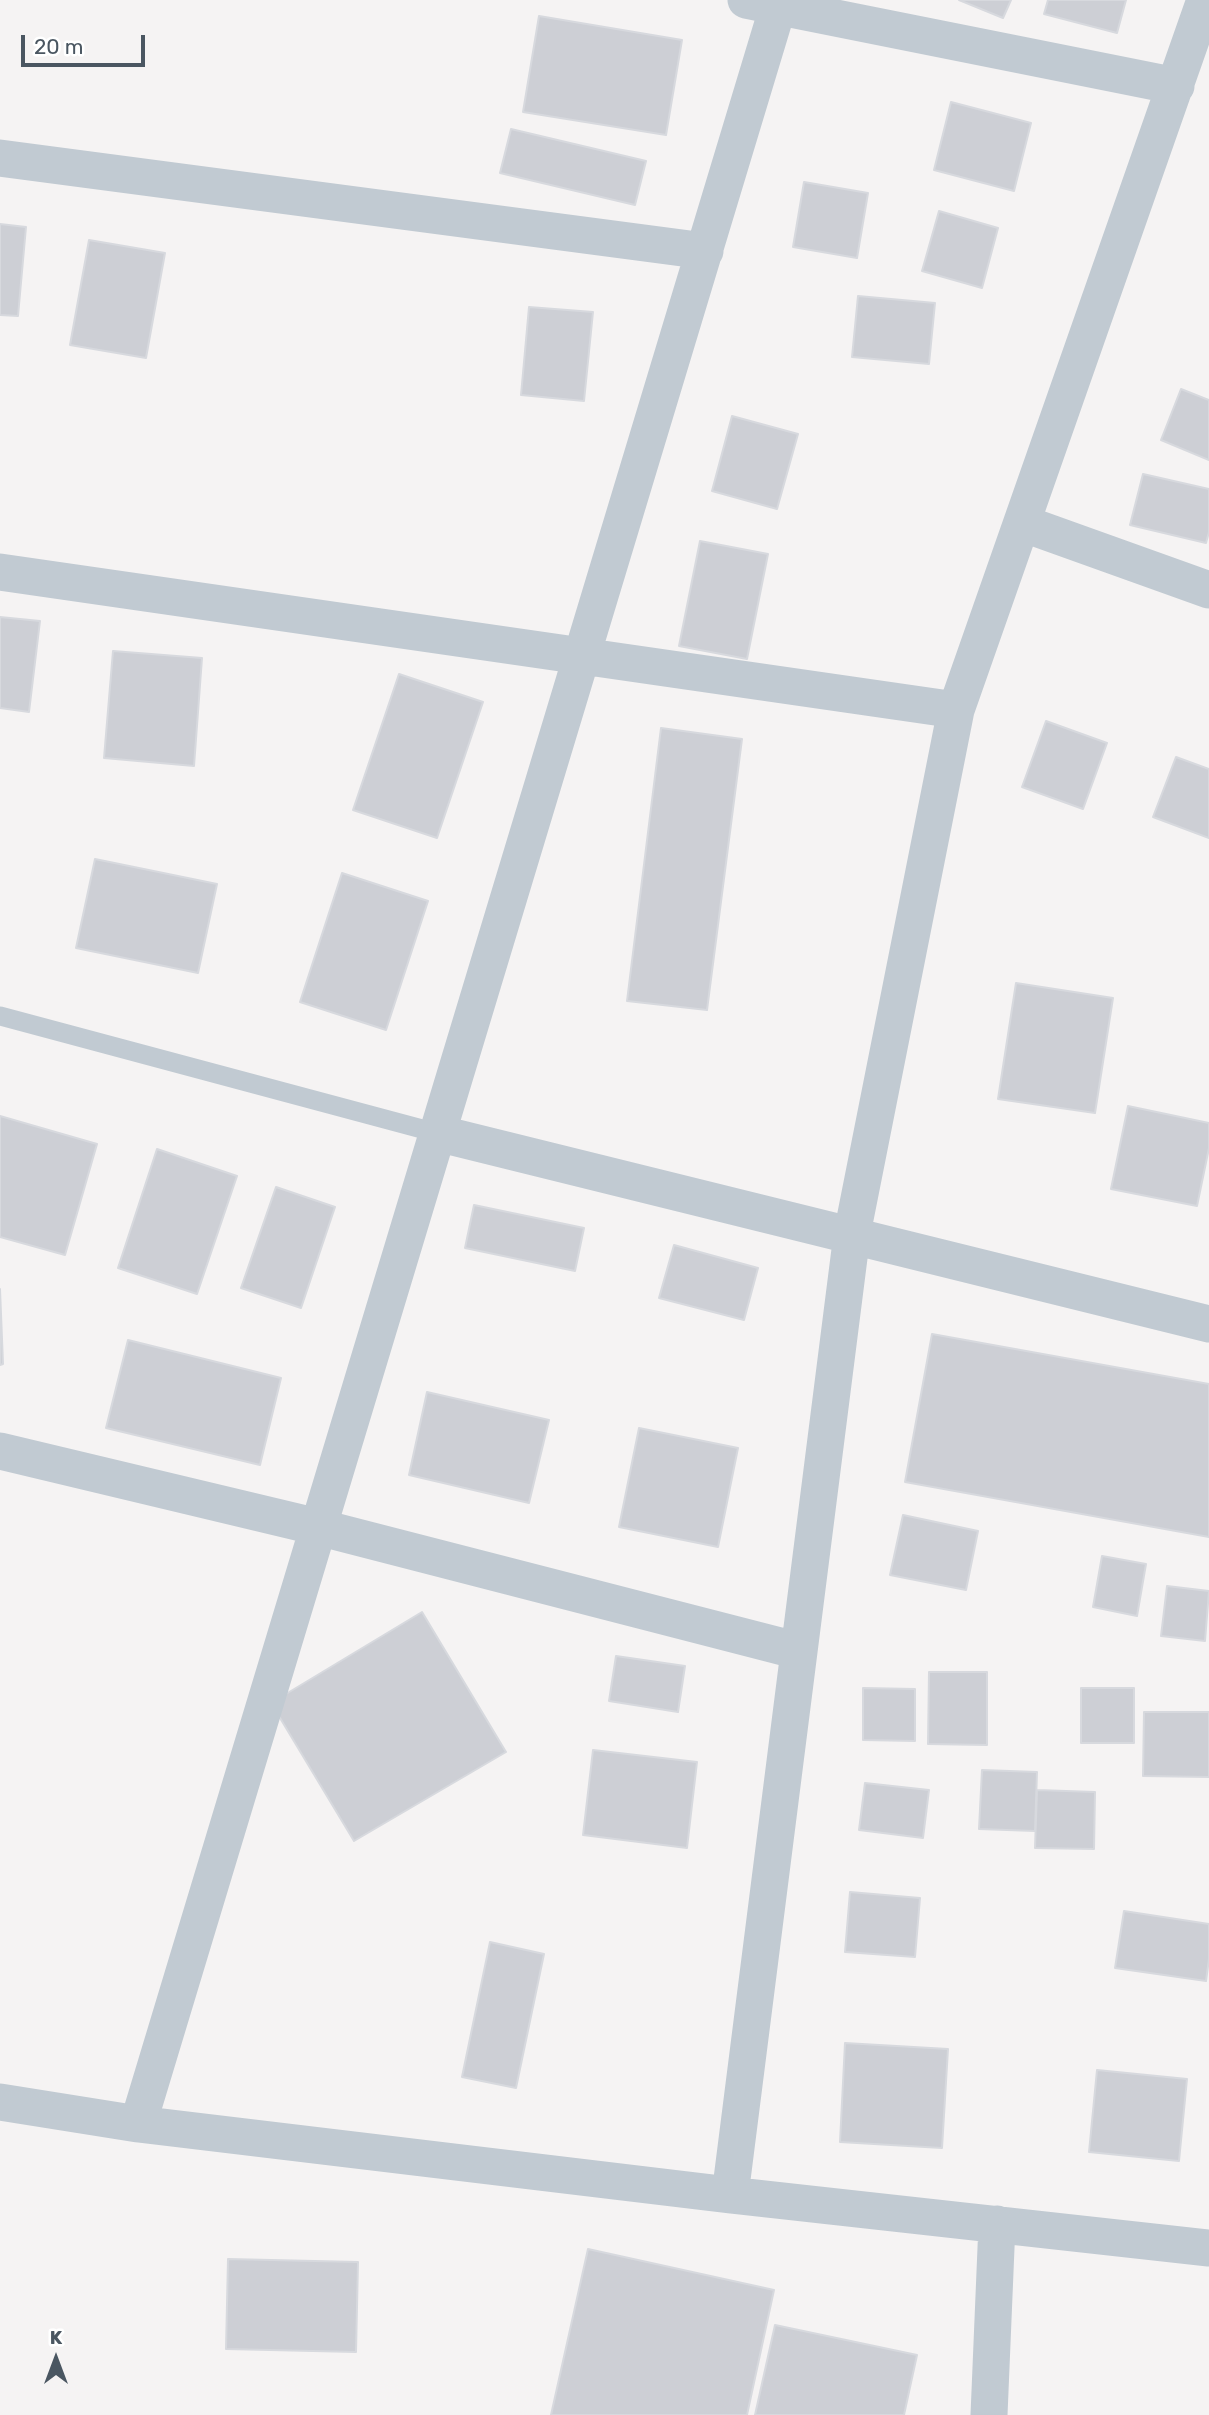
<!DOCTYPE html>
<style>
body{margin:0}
#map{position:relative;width:1209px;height:2415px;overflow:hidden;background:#f5f3f3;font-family:Rubik,sans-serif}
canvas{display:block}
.north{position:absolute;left:21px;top:2324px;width:70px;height:70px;-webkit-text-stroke:5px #fff;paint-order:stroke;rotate:0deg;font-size:19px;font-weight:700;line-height:28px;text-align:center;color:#4a5661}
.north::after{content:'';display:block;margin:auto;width:24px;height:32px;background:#4a5661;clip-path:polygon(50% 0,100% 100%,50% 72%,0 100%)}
.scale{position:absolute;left:21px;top:35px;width:124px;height:32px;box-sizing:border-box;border:4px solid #4a5661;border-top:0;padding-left:9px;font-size:21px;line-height:24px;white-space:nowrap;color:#4a5661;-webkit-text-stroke:5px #fff;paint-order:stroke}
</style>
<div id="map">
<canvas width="1209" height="2415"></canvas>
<div class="north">K</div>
<div class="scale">20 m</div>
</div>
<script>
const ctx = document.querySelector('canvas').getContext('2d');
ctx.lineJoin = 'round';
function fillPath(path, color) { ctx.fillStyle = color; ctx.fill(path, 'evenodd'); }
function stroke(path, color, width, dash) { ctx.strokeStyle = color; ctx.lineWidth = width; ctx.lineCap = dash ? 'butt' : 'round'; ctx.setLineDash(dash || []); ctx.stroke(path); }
const building = new Path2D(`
 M959 0H1011L1003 18Z
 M1048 0H1126L1117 33 1044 14Z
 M539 16 682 40 666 135 523 112Z
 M951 102 1031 123 1014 191 934 170Z
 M511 129 646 161 635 205 500 173Z
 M804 182 868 193 857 258 793 247Z
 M939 211 998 228 982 288 922 271Z
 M0 224 26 227 18 316 0 315Z
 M89 240 165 253 146 358 70 345Z
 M858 296 935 303 929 364 852 357Z
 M529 307 593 312 584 401 521 395Z
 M1181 389 1209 400V460L1161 440Z
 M732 416 798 434 777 509 712 491Z
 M1143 474 1209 489V532L1206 543 1130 525Z
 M700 541 768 554 747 659 679 646Z
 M0 617 40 621 29 712 0 708Z
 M113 651 202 658 194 766 104 758Z
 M399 674 483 702 437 838 353 810Z
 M1046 721 1107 743 1083 809 1022 787Z
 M661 728 742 739 707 1010 627 1001Z
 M1176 757 1209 769V838L1153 817Z
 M95 859 217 884 198 973 76 948Z
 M342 873 428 901 386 1030 300 1002Z
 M1016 983 1113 998 1095 1113 998 1099Z
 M1128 1106 1209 1123V1148L1197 1206 1111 1189Z
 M0 1116 97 1144 65 1255 0 1237Z
 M157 1149 237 1176 197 1294 118 1268Z
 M276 1187 335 1207 301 1308 241 1288Z
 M474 1205 584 1228 575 1271 465 1248Z
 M674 1245 758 1268 744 1320 659 1298Z
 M0 1289 3 1364 0 1365Z
 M932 1334 1209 1384V1537L905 1482Z
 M128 1340 281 1378 260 1465 106 1428Z
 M427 1392 549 1420 529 1503 409 1475Z
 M639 1428 738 1448 718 1547 619 1527Z
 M903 1515 978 1531 966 1590 890 1575Z
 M1102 1556 1146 1564 1137 1616 1093 1607Z
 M1167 1586 1209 1591 1205 1641 1161 1636Z
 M422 1612 506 1752 354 1841 271 1703Z
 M616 1656 685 1666 678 1712 609 1701Z
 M929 1672H987V1745L928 1744Z
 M863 1688 915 1689V1741L863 1740Z
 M1081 1688H1134V1743H1081Z
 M1144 1712H1209V1777L1143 1776Z
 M593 1750 697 1762 687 1848 583 1835Z
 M982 1770 1037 1772 1035 1831 979 1829Z
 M865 1783 929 1790 923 1838 859 1830Z
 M1037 1790 1095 1792 1094 1849 1035 1848Z
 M850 1892 920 1898 915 1957 845 1952Z
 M1124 1911 1209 1924V1959L1206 1981 1115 1968Z
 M490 1942 544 1954 516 2088 462 2077Z
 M845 2043 948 2049 942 2148 840 2142Z
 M1097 2070 1187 2079 1179 2161 1089 2152Z
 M588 2249 774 2290 747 2415H551Z
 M228 2259 358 2262 356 2352 226 2349Z
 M775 2325 917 2355 904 2415H755Z`);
fillPath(building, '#cdcfd5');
stroke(building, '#d7d9de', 2);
stroke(new Path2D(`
 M0 1016 437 1133`), '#c1cad2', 19);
stroke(new Path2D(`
 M746 0 1176 86
 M0 158 705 251
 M1022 523 1209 590
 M0 572 956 710
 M437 1133 1209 1324
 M0 1451 318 1527 799 1651
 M0 2102 138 2124 730 2195 1209 2248
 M138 2124 780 0
 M730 2195 852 1234 956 710 1205 0
 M989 2415 997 2224`), '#c1cad2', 37);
</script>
